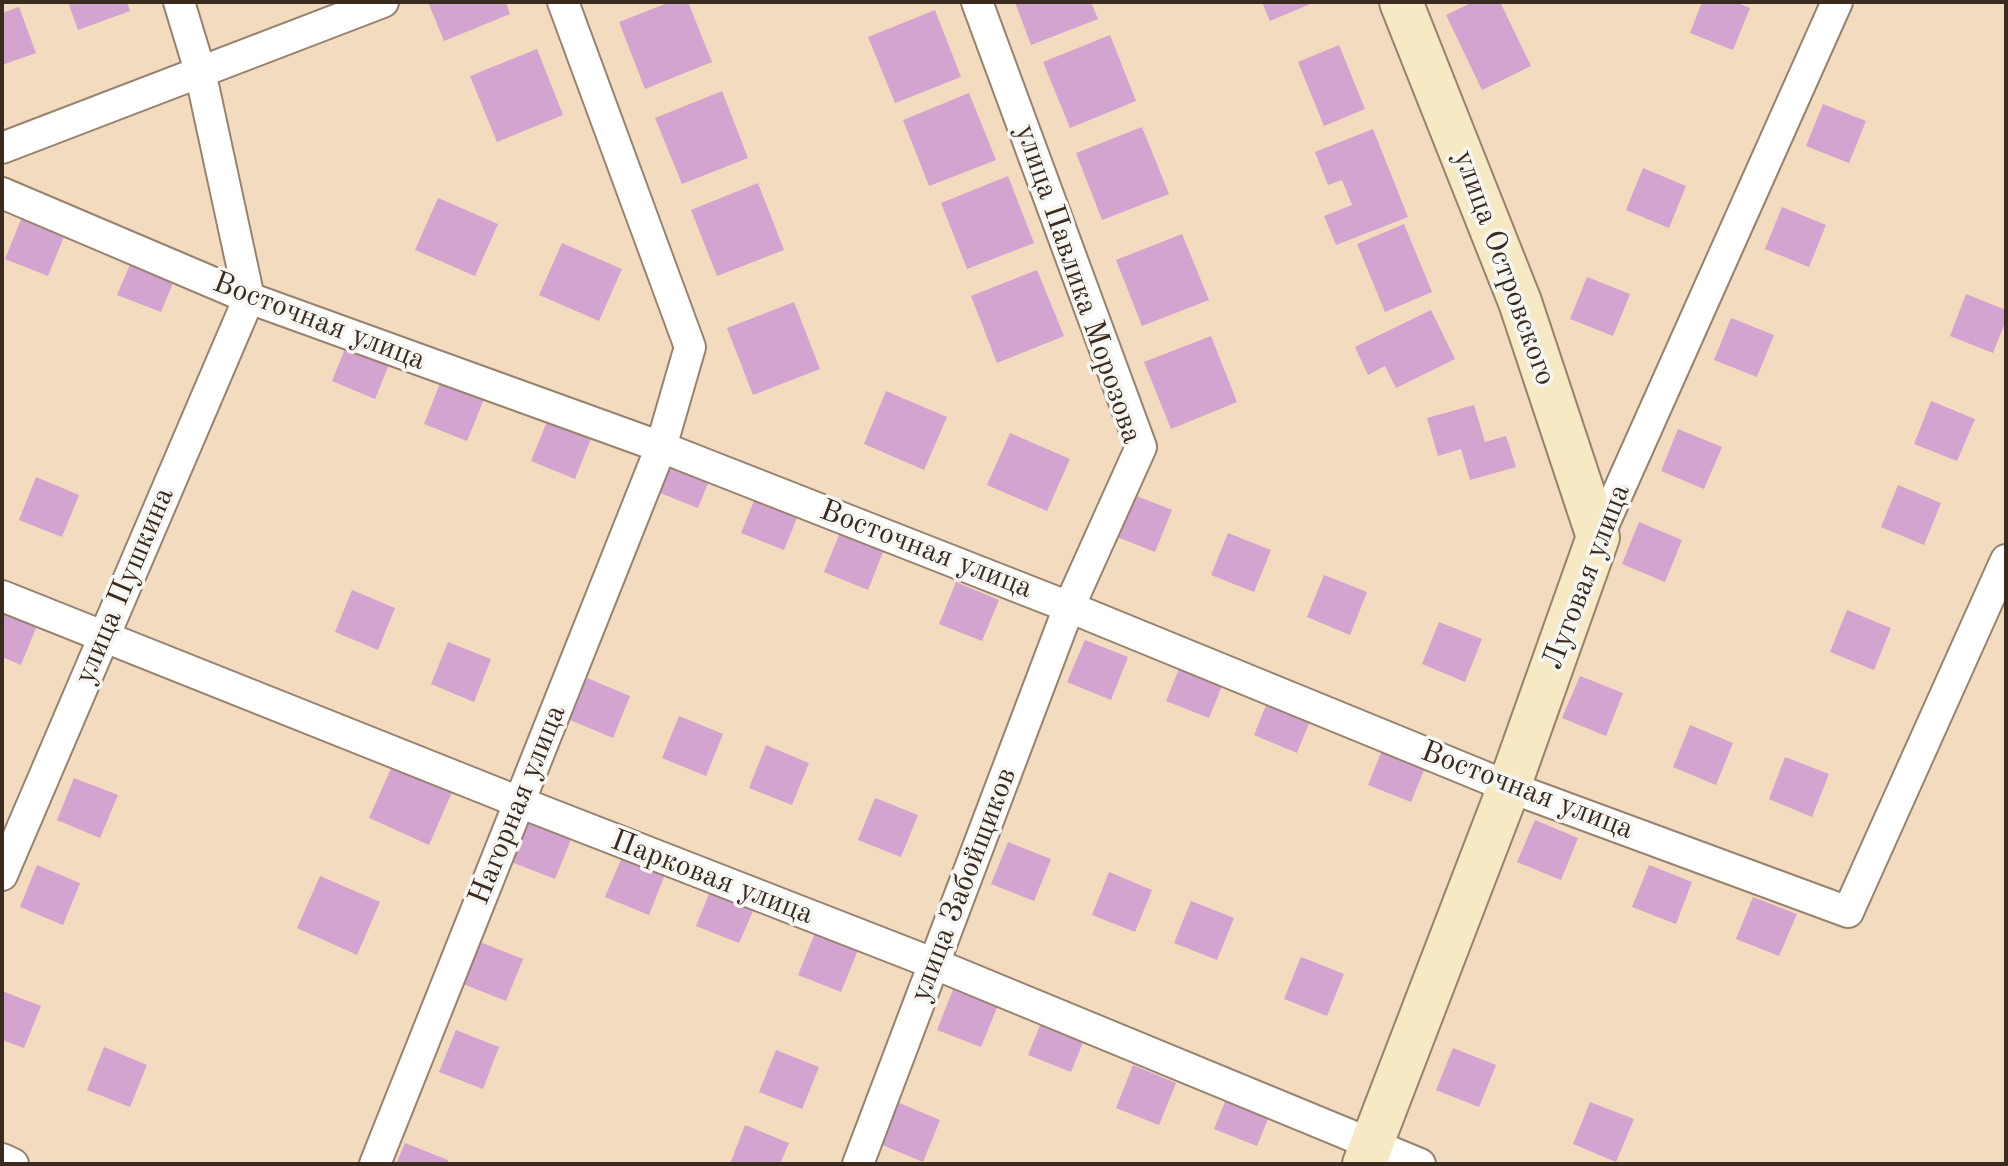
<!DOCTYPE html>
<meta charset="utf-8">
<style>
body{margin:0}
#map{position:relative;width:2008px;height:1166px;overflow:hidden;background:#f3dbbf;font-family:"Old Standard TT",serif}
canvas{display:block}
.frame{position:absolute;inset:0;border:4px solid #3b2a1e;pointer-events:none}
</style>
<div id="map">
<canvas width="2008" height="1166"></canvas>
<div class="frame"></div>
</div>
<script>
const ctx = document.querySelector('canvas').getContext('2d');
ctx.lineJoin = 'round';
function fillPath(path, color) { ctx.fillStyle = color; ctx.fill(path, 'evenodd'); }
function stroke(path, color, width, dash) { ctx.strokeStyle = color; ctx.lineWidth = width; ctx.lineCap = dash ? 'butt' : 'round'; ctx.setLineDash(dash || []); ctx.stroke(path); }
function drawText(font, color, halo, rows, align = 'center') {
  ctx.font = font + ' "Old Standard TT",serif'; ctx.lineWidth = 7; ctx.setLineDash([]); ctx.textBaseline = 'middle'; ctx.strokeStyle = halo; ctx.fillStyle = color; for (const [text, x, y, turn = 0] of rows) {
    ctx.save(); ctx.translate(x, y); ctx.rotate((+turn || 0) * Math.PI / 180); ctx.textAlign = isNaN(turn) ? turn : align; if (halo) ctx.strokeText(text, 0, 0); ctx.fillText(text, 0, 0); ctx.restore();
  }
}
fillPath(new Path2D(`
 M68 2H127L130 11 78 30Z
 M428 2H506L510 14 444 41Z
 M670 2H688L712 62 645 89 619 22Z
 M1015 2H1091L1098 19 1031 45Z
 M1262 2H1315L1270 21Z
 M1473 2H1500L1531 66 1482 90 1446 15Z
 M1702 2H1735L1750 8 1733 50 1690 33Z
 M19 7 36 53 2 65V13Z
 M935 10 961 77 895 103 868 37Z
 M1110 35 1136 101 1070 128 1043 62Z
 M1339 45 1365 109 1324 126 1298 62Z
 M537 49 563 115 497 142 470 76Z
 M722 91 748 158 682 184 655 118Z
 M969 93 996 160 929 186 903 120Z
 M1823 104 1866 121 1849 163 1806 146Z
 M1142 127 1169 194 1102 220 1076 153Z
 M1373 129 1408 217 1336 245 1324 216 1352 205 1342 180 1328 185 1315 152Z
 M1643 168 1686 186 1669 228 1626 210Z
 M1008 176 1034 243 967 269 941 203Z
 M758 183 784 250 717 276 691 210Z
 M438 198 498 224 475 276 415 250Z
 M1782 207 1826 225 1809 267 1765 249Z
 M22 217 65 234 48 276 5 259Z
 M1404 224 1432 292 1385 312 1357 244Z
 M1182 234 1209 300 1142 326 1116 260Z
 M562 243 622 269 599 321 539 295Z
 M135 253 178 271 161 312 117 295Z
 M1037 270 1064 336 997 363 971 296Z
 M1587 277 1630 294 1613 336 1570 319Z
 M1966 294 2006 310V320L1993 353 1950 336Z
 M794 302 820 369 753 395 727 328Z
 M1431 310 1455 359 1396 388 1385 366 1368 375 1355 347Z
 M1731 318 1774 335 1757 377 1714 360Z
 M1211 336 1237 402 1171 429 1144 362Z
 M349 339 392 357 375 399 332 381Z
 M441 381 484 399 467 441 424 424Z
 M886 391 947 417 924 470 864 444Z
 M1931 401 1975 419 1957 461 1914 444Z
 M1474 405 1485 442 1506 436 1516 467 1470 480 1461 449 1438 456 1427 418Z
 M548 419 592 436 575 479 531 461Z
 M1678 429 1722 447 1704 489 1661 471Z
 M1010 433 1070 459 1047 511 987 485Z
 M672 449 715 466 698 508 655 491Z
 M36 477 79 495 62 537 19 520Z
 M1898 485 1941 503 1924 545 1881 527Z
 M758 491 801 508 784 550 741 533Z
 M1129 493 1172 510 1155 552 1112 535Z
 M1639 522 1682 540 1665 582 1622 564Z
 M841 530 885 547 868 590 824 572Z
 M1228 533 1271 550 1254 592 1211 575Z
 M1324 575 1367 592 1350 635 1307 617Z
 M956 582 999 600 982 641 939 624Z
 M352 590 395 608 378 650 335 632Z
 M2 608 38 623 21 665 2 657Z
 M1847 610 1891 628 1874 670 1830 652Z
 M1439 622 1482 639 1465 682 1422 664Z
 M1085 640 1128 657 1111 700 1067 682Z
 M448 642 491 659 474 702 431 684Z
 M1183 659 1226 676 1209 718 1166 701Z
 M1580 676 1623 693 1606 736 1562 718Z
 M587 678 630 696 613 738 570 720Z
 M1271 693 1314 711 1297 753 1254 735Z
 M679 716 723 734 706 776 662 758Z
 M1690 725 1733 743 1716 785 1673 767Z
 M1385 743 1428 760 1411 802 1368 785Z
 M766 745 809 763 792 805 749 788Z
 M1785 757 1829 774 1812 817 1769 799Z
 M392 766 452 792 429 845 369 818Z
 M74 778 118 795 100 838 57 820Z
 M875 798 918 815 901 857 858 840Z
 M529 820 572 837 555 879 511 862Z
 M1535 820 1578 838 1561 880 1517 862Z
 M1008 842 1051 859 1034 901 991 884Z
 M623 855 666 872 649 915 605 897Z
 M37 865 80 883 63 925 20 907Z
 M1649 865 1692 882 1676 924 1632 907Z
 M1109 872 1152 890 1135 932 1092 915Z
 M320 876 380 902 357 955 297 928Z
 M713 884 757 902 739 943 696 926Z
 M1753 897 1797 914 1779 956 1736 939Z
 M1191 901 1234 918 1217 960 1174 943Z
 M815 933 858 950 841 992 798 975Z
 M480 942 523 959 506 1001 463 984Z
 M1301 957 1344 974 1327 1016 1284 999Z
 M954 987 998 1005 981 1047 937 1030Z
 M2 991 41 1006 24 1048 2 1040Z
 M1045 1013 1088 1030 1071 1072 1028 1055Z
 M456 1030 499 1047 483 1089 439 1072Z
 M104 1047 147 1065 130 1107 87 1090Z
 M1453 1048 1496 1065 1479 1107 1436 1090Z
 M776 1050 819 1067 802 1109 759 1092Z
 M1133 1065 1176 1083 1159 1125 1116 1108Z
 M1231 1087 1274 1104 1257 1146 1214 1129Z
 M897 1102 940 1120 923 1162 880 1144Z
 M1590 1102 1634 1119 1616 1162 1573 1144Z
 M745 1125 789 1143 780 1164H730Z
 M405 1143 448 1160 447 1164H396Z`), '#d2a4cf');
const minor = new Path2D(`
 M2 148 383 2
 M2 193 249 298 661 447 1069 607 1509 787 1848 912 2006 560
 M1598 537 1837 2
 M2 596 519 802 935 964 1420 1164
 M2 875 249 298 200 71 179 2
 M2 1159 13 1164
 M375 1164 661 447 690 347 563 2
 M858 1164 1069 607 1141 447 977 2`);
const secondary = new Path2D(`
 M1364 1164 1509 787 1598 537 1520 302 1401 2`);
stroke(minor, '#97826e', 34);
stroke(secondary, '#97826e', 46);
stroke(minor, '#fff', 30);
stroke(secondary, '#f7e9c3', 42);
drawText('30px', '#3b2a1e', '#f6f6f2', [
 ["улица Островского",1504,268,70],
 ["улица Павлика Морозова",1078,284,71],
 ["Восточная улица",319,322,21],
 ["Восточная улица",926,550,21],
 ["Луговая улица",1587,577,-69],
 ["улица Пушкина",125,586,-67],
 ["Восточная улица",1527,791,21],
 ["Нагорная улица",518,805,-68],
 ["Парковая улица",712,878,21],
 ["улица Забойщиков",964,885,-69]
]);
</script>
